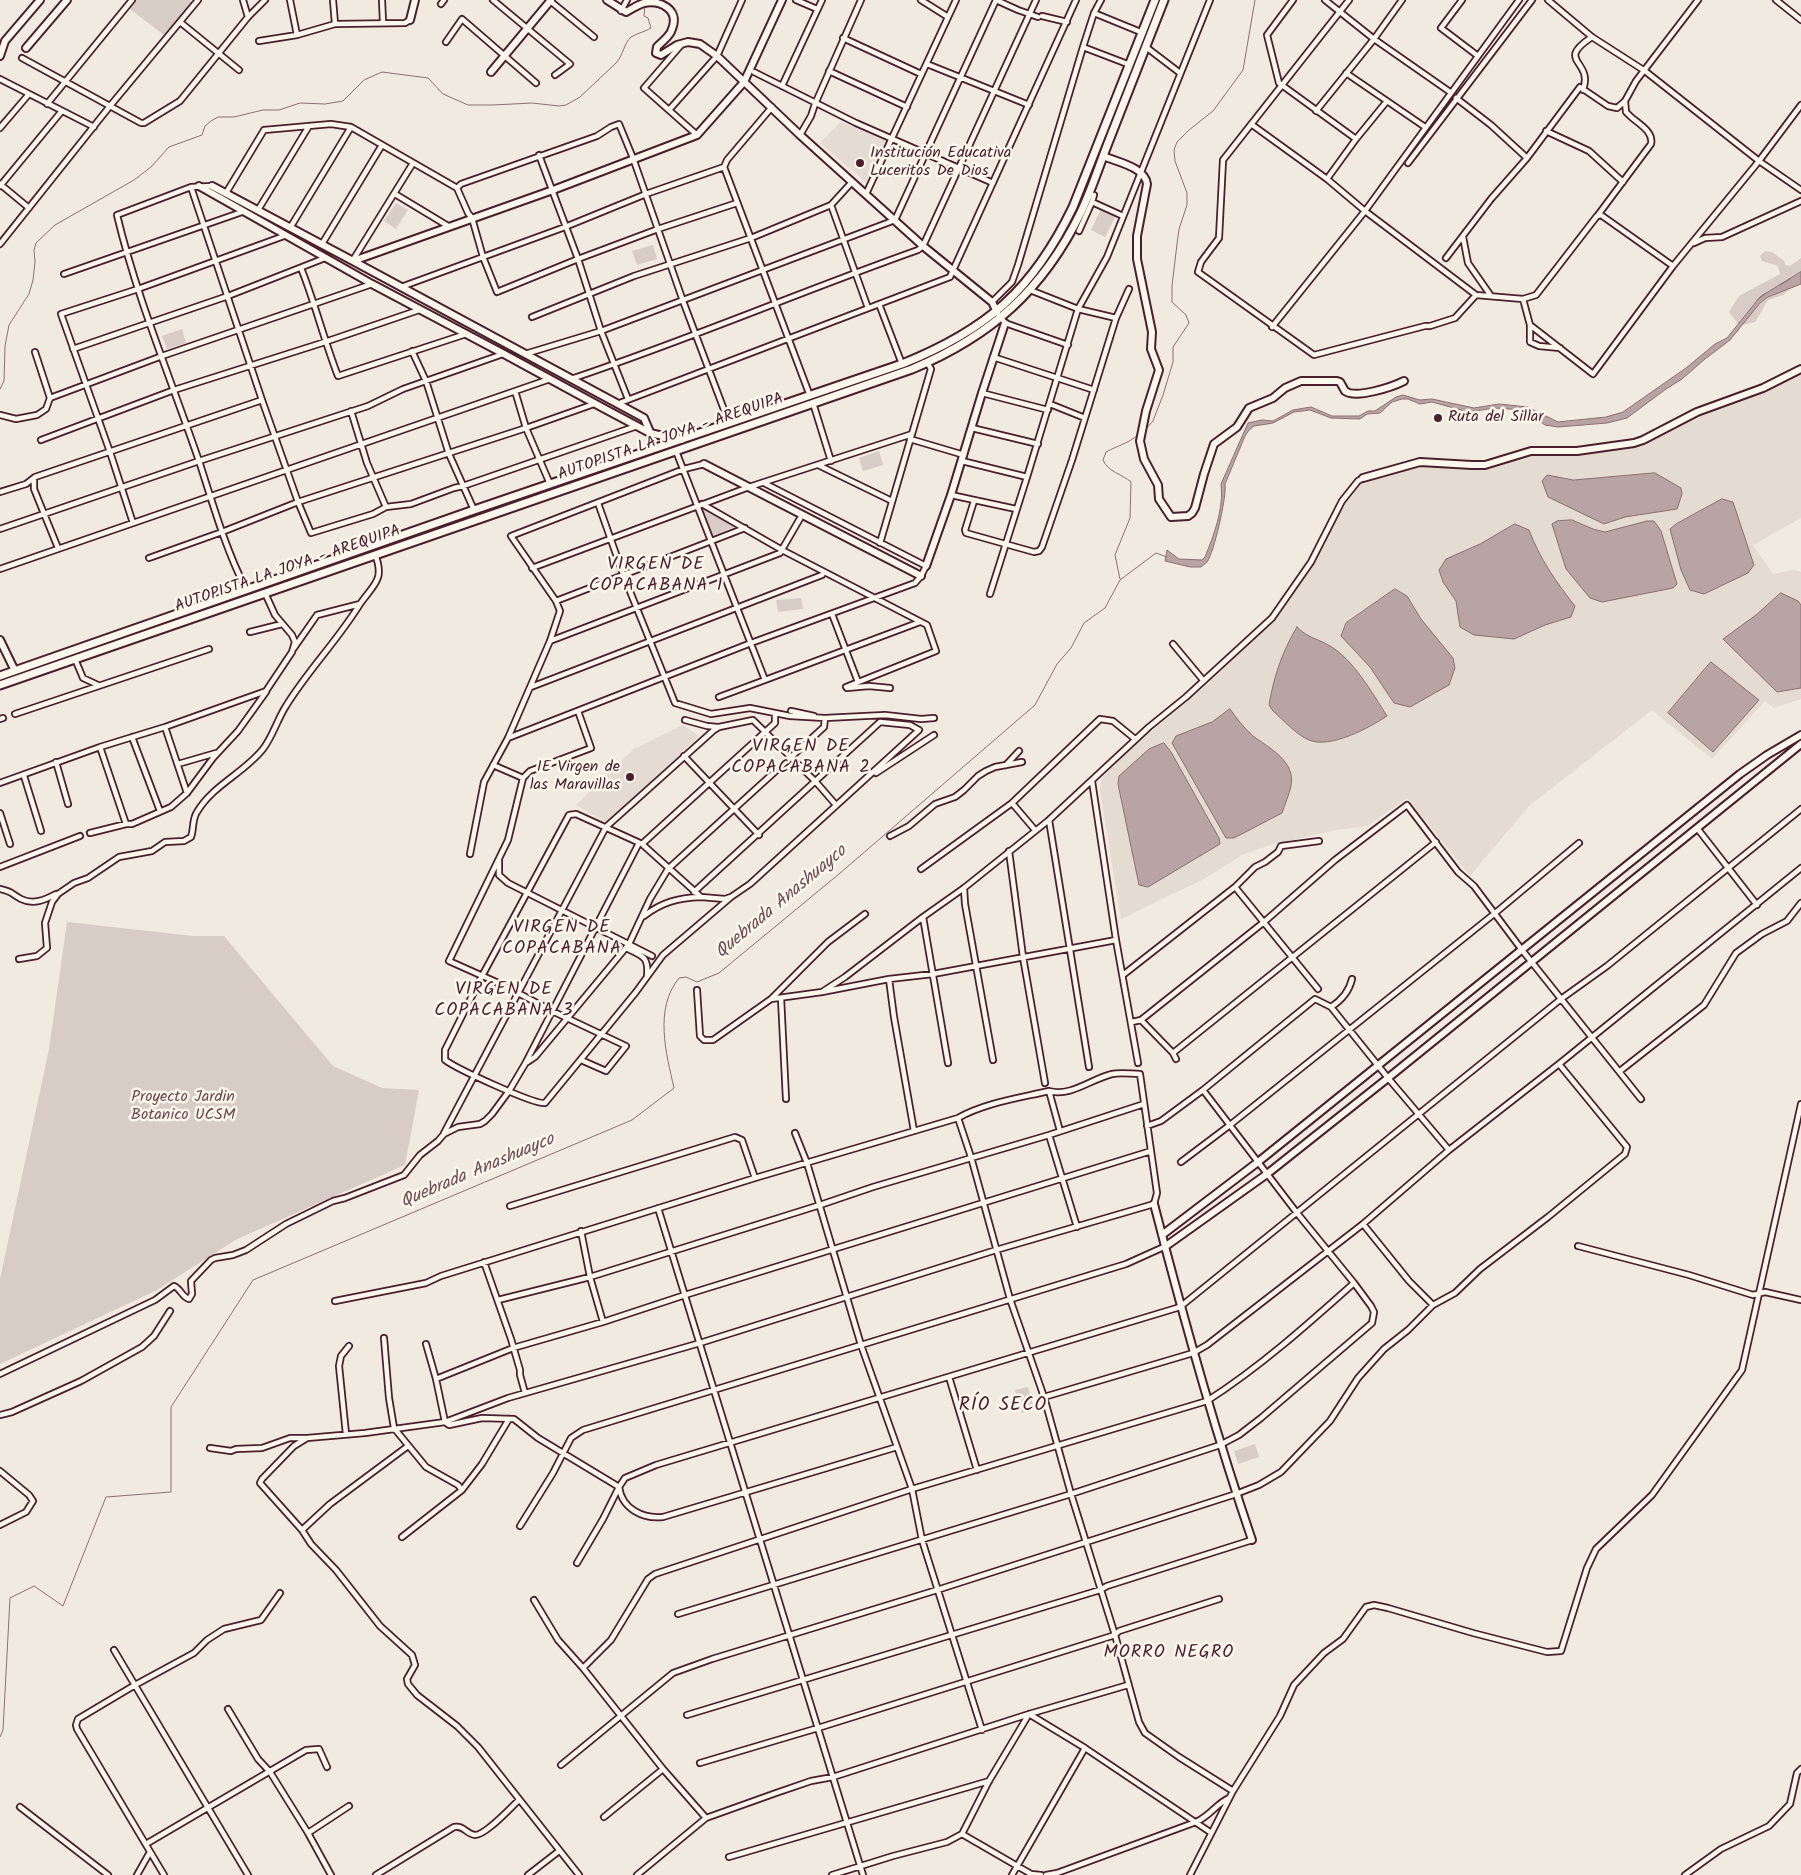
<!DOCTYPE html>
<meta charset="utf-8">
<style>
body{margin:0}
canvas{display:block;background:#f0eae0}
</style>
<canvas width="1801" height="1875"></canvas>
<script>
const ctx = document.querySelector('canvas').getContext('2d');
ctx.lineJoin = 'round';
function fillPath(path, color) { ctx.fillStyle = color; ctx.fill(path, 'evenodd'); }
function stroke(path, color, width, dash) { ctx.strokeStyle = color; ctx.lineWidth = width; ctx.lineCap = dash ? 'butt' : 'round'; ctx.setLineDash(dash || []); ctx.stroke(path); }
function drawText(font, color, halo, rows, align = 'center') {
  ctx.font = font + ' Kalam,sans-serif'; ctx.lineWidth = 5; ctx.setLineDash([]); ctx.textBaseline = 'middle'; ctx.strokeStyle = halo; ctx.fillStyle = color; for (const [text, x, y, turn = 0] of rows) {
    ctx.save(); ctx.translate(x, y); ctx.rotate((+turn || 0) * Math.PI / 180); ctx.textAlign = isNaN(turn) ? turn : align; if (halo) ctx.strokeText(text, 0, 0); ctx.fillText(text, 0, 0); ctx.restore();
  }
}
fillPath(new Path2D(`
 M841 122 887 141 867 183 820 143Z
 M1801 373V518L1753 545 1773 574 1794 570 1801 572V699L1774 708 1765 701 1712 759 1652 710 1529 806 1470 876 1407 798 1368 826 1336 830 1270 845 1242 855 1204 879 1121 919 1100 790 1102 778 1128 751 1207 685 1274 620 1326 540 1342 509 1361 484 1371 477 1414 465 1481 469 1528 454H1580L1645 443 1685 422 1757 396Z
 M683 725 699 736 607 823 576 805 634 749Z`), '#e4dbd2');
fillPath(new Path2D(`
 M137 0H190L192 2 164 35 130 9Z
 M396 203 408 210 396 229 384 221Z
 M1101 209 1115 217 1105 237 1091 230Z
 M653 245 657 259 637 265 632 251Z
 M1765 251 1772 252 1784 261 1785 265 1790 266 1801 258V272L1760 297 1738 324 1729 312 1739 296 1780 274 1778 266 1762 261 1760 256Z
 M1790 288 1783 295 1768 300 1755 322 1742 325C1760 302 1762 299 1790 288Z
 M182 329 186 343 167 349 162 336Z
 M879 451 883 465 863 471 859 458Z
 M702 508 734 527 712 536Z
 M801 598 803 609 778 612 776 600Z
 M67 922 193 936H224L333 1066 382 1088 419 1090 405 1165 237 1239 157 1290 0 1364V1279L49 1049Z
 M1028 1387 1034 1409 1022 1413 1015 1390Z
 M1255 1444 1259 1457 1238 1464 1234 1451Z`), '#d8ccc6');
const water = new Path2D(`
 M1801 272V284L1768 297 1760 303 1730 340 1705 359 1682 379 1666 389 1627 418 1607 423 1558 427 1545 425 1524 410 1495 408 1468 412 1432 402 1420 404 1408 399H1402L1392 402 1380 413 1367 414 1360 419 1331 418 1310 410 1294 412 1273 423 1254 426 1249 430 1245 436 1225 484C1227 496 1214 553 1207 562 1205 564 1203 565 1201 567H1190L1165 561 1167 550 1179 559 1202 560 1205 557C1214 535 1224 508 1221 484L1248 423 1262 420 1273 421 1293 410 1311 407 1332 416H1359L1368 411H1375L1396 397 1403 395 1420 400 1432 399 1474 408 1499 404 1528 407 1558 422 1606 417 1623 412 1686 368 1715 344 1727 338 1760 297Z
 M1655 473 1681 488 1682 494 1677 509 1625 517 1604 524 1548 497 1542 481 1547 475 1573 480Z
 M1722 499 1733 502 1754 565 1748 573 1704 594 1690 590 1681 570 1670 529 1676 524Z
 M1572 520 1593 529 1605 532 1647 521H1654L1661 531 1677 584 1673 588 1602 602 1590 598 1566 569 1552 524 1557 521Z
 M1515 524 1529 530C1540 559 1556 582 1575 606L1571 617 1545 625 1514 639 1474 635 1460 627 1456 601 1443 582 1439 570 1446 559 1480 544Z
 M1395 589 1407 596 1421 619 1453 658 1455 668 1449 685 1410 707 1394 703 1370 667 1341 636 1346 623Z
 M1781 593 1798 601 1801 605V688L1777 692 1723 639 1756 615Z
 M1297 627C1309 639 1317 638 1330 646 1353 659 1373 694 1387 716 1369 728 1330 749 1309 740 1298 736 1282 719 1273 711L1269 705C1274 676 1282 652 1297 627Z
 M1711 662 1759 700 1713 752 1668 713Z
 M1230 709C1237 719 1244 728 1253 736 1269 748 1296 761 1291 786 1289 795 1285 804 1282 813L1234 838H1226L1172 743 1176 736 1212 722Z
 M1164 743 1171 752 1219 838 1220 844 1148 887 1139 885 1118 784 1119 776 1149 749Z`);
fillPath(water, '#b8a4a2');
stroke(water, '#8c6f72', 1);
stroke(new Path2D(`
 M1780 285 1790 279
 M1757 300 1766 293
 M0 389 4 381 5 346 9 325 29 294 33 280 35 262 34 250 36 243 55 225 134 180 151 167 169 147 202 135 205 126 211 121 218 117H234L263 110H279L300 103 325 104 343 101 364 80 382 72 428 78 443 94 468 105H493L532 103 559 106 566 105 580 97 616 63C623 56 624 43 631 37 637 33 645 32 651 28L648 18 644 16 645 5
 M1145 430 1153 421 1163 395 1173 362V347L1189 323 1186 315 1172 302V286L1177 244 1179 229 1187 205V193L1175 161 1174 150 1177 142 1189 130 1213 111 1243 70 1255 0
 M1120 579 1115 555 1130 518 1131 482C1122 474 1108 472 1103 460L1106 452C1117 446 1129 443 1138 435
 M0 1737 3 1730 10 1598 34 1586 63 1606 106 1497 171 1492V1407L253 1280 632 1120 674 1088C666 1053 654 1009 679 978L686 977 697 982 719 973 839 874 1035 705 1057 664 1071 648 1084 623 1105 608 1120 580 1156 553 1167 557`), '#8c6f72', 1);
const street = new Path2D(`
 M243 0 248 17
 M290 0 297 35
 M333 0 335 24
 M382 0 383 22
 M493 0 570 64 555 75
 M549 0 594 37
 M796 0 817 9
 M921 0 948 17
 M1293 0 1267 35 1279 83 1356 139
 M1325 0 1374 39 1450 92
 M1349 0 1223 160 1219 238 1201 262 1198 272 1314 355 1425 326H1430L1455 318 1476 295
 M1462 0 1441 28 1478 56
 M1548 0 1592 37 1645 71 1759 161 1801 190
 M1776 0 1801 20
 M441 4 444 0
 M621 11 627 0
 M1094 13 1143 33
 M1042 16 1067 22
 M180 22 239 70
 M843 38 921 74
 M259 41 297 35 335 24 405 23 410 20
 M446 42 462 19 536 83
 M682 44 644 88 697 135
 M1083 47 1130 65
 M1146 47 1180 73
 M22 58 141 123H144L180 101 248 17 265 0
 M927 64 1029 105
 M829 71 907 107
 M754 72 856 123 993 183
 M1346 73 1425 127
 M0 79 94 127
 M782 86 822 0
 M1583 90C1594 60 1554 62 1592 37
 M1456 98 1491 125 1527 158
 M47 104 132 0
 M772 107 727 160 724 167 810 396
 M669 110 717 56 742 0
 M1316 111 1374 39 1402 0
 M1251 124 1327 179 1365 211 1476 295 1523 299 1536 295 1597 216 1601 215 1673 266
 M0 128 29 94
 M1546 131 1589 151 1623 182
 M800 135 811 116 815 104 861 0
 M539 155 578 259 601 331 628 399
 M1408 163 1532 0
 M1327 179 1356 139 1387 101
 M0 184 29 208
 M0 186 61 112
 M212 186 191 187 117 215C137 299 171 379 199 461 213 504 225 548 246 589
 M191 187 262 400 298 502 311 533 373 514 386 507 411 504 454 488 463 486 637 426
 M457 188 461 184 597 136 611 127 619 124 633 158 683 301 729 423
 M226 193 264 130 331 124 351 127 457 188 468 213 472 218 483 257 497 292 578 259 658 229 737 203
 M395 194 448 226
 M866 194 956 0
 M1092 202 1094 195
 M831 205 868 308
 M258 210 309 126
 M1598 215 1651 144C1654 131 1637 123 1629 115L1626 112 1625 101
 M290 228 351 127
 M1079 231 1092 202 1123 216
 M1463 237 1468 263 1491 296
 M1694 243 1705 238 1722 237 1801 201
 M0 244 110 106 198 0
 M322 244 382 145
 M1446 258 1491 199 1527 158 1580 87 1608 106 1617 108 1625 101 1636 81 1698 0
 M353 260 413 163
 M301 268C315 303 324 340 338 376L466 334
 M64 274 242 212
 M401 287 565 227 646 194 724 167
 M1030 290 1078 309 1116 318
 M1523 299 1530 325 1593 374 1673 266 1759 161 1801 105
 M992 302 1012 282 1018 265 1083 47 1094 13 1101 0
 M879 304 902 364
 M999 315 1005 323 1068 345
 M532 317 634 276 751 238 831 205 852 182
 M1530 325V342L1539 346 1560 348
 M1272 327 1365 211 1519 0
 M73 349 228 296 325 258
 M412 351 426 381 449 454 474 510
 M35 352 50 398
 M525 354 601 331 895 220 996 0 1018 10 1038 17
 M993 357 1094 390
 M571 379C688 340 802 291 918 250L923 246 1036 0
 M515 391 526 428 550 484
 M982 393 1048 410
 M813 403 831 461
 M617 404 950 277 1076 0
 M1050 404 1085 418
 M351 411 367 463 386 507
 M0 415 16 419 37 415 46 409 50 398 162 356 372 284
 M972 428 1038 444
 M910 439 964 455
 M41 440 174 390 325 342 419 310
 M676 451 765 680 719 697
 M962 461 1027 477 1078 309 1107 257 1210 0
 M818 465 892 501
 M34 480V489L58 548
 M0 492 26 484 35 477 262 400
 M951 495 1016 509
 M974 501 965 530 966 533 1034 552 1039 551 1042 547 1072 460 1116 318 1129 289
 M598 503 623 574 675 703 711 714 750 708 790 716 825 718
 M702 504 782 550 927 625 936 651 846 687
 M133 523 110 452 61 314 138 289 284 236
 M0 529 199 461 368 406 403 389 503 354
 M880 543 931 369 927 362
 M149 558 222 532 298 502 526 428 594 404
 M532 568 749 487 912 434
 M0 569 550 379
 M990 594 1027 477
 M556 601 745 528
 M832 614 858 682
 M250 632 282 624
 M550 641 780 553 802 515
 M1173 644 1203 680
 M294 648 317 615 360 604C374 584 385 580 375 554
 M75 659 83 678 98 685
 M765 680 920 622
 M531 687 822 575 824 572
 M847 688 869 686 890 688
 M578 711 591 748 530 771 523 778 508 840 449 961 505 986 552 1011 626 1046 606 1071 581 1060
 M791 711 814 716
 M15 714 209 649
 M0 719 3 718
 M685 720 707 726 718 727
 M165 727 187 793
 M132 737 160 811
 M508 738 751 643 915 583 921 576 926 566 764 483
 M100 747 126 824
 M684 756 759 835
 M56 762 68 804
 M178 764 216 753
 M493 765 523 778
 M1006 765 1019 751
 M876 773 934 735
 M24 776 41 831
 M1092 781 1116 940 1138 1063
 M0 783 100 747 165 727 266 691 292 652 295 642 292 635 275 615 265 593
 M1012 803 1035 830
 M0 813 10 844
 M1049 820 1089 1067
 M1697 828 1757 905
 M90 833 126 824H132L171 807 187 793 213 758 238 731 266 692
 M890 836 909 826 935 804 955 797 964 790 978 776 986 771 995 767 1022 762
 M642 844 775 723V714
 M1009 851 1023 957 1045 1083
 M470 854 484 782 508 738 550 641 560 611 556 601 511 536 684 469 704 464
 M499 861V875L508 883 652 956
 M0 867 80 836
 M921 869 1012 803 1100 719 1113 721 1135 739
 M1235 887 1318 989
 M964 888 965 904 993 1060
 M0 889C14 892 11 894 21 899 33 905 45 900 56 894
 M694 892 880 722 910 725 919 730 750 884 731 897 725 899 701 897 642 844 576 814 569 815 482 976 445 1050V1060C457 1069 535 1105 545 1103L636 992 663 955 731 897
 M644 916C662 902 678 898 701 897
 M923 917 948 1063
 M626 948C642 956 649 956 647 976
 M19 959 37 956 47 948 45 923 52 902 58 894 74 883 88 878 119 857 152 851 165 842 184 841 191 837C194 829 192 819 197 812 213 785 244 773 263 749 273 736 277 720 286 706 308 670 338 640 360 604
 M1123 975 1235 887 1255 867 1265 862 1278 852 1281 846 1319 841
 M889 979 894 1017 914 1131
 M697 990 700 1036 704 1040H713L771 999 822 992 889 979 933 974 1116 940
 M822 992 845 977 923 917 964 888 1049 820 1149 727 1186 697 1272 618 1311 562 1342 501 1358 481 1363 478
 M772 998 828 942 865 914
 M781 998 786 1099
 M1331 1007C1342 1000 1349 992 1352 979
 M1141 1020 1264 922 1335 860 1407 805 1458 872 1474 886 1522 950 1641 1099
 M1132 1022 1141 1020 1173 1053 1176 1059
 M1173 1053 1436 842
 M526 1063 535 1057 629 944 650 899 668 869 824 727 825 718 885 715 921 719 934 718
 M1620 1071 1704 1005 1736 953 1762 934 1787 921 1801 903
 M1203 1090 1315 999 1331 1007 1388 1078 1449 1150
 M1049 1091 1060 1131
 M958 1118 971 1157 1010 1299 1044 1397 1071 1494 1115 1635 1139 1722 1145 1733 1179 1757 1233 1791
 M444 1133 606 827 714 730 719 727 753 720 816 782 836 805
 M795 1133 807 1163 861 1345 912 1489 922 1540 982 1730
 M1049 1135 1077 1227
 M1181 1162 1230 1125 1494 914 1579 843
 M510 1206 735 1137 742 1140 755 1178
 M658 1208 863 1875
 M1363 1224 1409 1281 1433 1305
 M581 1231 590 1277 603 1322
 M1578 1246 1689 1275 1753 1295 1765 1292 1801 1300
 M484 1262 511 1339 520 1370V1375L525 1393
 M498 1300 590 1277 820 1205 873 1187 1049 1135 1144 1104
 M335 1301 426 1283 441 1276 755 1178 958 1118C984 1103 1019 1098 1049 1091 1071 1097 1091 1079 1112 1074 1121 1072 1131 1074 1140 1074L1157 1193 1154 1204 996 1250 700 1343 508 1398 445 1422 365 1433 307 1438 294 1446 262 1479 260 1483 302 1530 311 1544 336 1570 380 1626 412 1655 415 1665 407 1679 408 1684 417 1695 457 1726 478 1747 579 1875
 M384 1338 389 1398 394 1428 426 1467 458 1485 462 1490
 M426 1344 436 1379 445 1422 449 1425 482 1418 514 1419 538 1438 619 1487 625 1478 656 1465 1180 1307 1561 999 1607 966 1801 809
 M0 1374 155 1300 174 1286C181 1289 182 1297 189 1299L192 1294 191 1281 211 1260 215 1258 233 1255 246 1250 286 1224 333 1201 345 1198 404 1175 420 1155 438 1141 444 1134 458 1127 480 1124 485 1121 492 1114 509 1091 525 1064 639 843
 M949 1377 977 1470
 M436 1379 513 1348 603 1322 685 1295 1151 1151
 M1044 1397 1193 1353 1207 1345 1363 1224 1449 1150 1559 1064 1801 868
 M0 1415 12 1412 81 1381 142 1347 154 1336 170 1311
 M346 1434 339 1366 341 1356 349 1346
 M210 1448 231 1451 236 1449 262 1448 290 1438H305
 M0 1471 29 1495 33 1501 26 1512 0 1525
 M619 1487C622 1509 643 1519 663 1517L897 1447
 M520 1526 553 1473 571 1438 583 1430 1126 1264 1166 1246
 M302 1530 330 1504 408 1446
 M402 1537 462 1490 482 1464 509 1419
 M577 1563 603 1519 619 1487
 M534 1600 558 1640 583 1668 663 1769 706 1818
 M678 1614 1071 1494 1220 1445 1239 1435 1261 1418 1372 1323 1374 1312 1371 1306 1354 1283 1297 1213 1203 1090 1161 1121 1147 1126
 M114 1650 248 1875
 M583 1668 611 1640 648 1579 655 1574 912 1489 1207 1401C1260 1367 1307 1325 1354 1283
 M228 1709 258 1759 270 1772 308 1833 331 1875
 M687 1715 1100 1590 1107 1586 1252 1540
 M700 1763 818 1728 1115 1635 1119 1631 1219 1599
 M561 1765 673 1673 712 1659 937 1590 1236 1494 1259 1485 1281 1472 1330 1421 1358 1378 1384 1349 1408 1330 1433 1305 1455 1293 1480 1269 1548 1217 1625 1154 1627 1147 1559 1064
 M20 1807 108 1875
 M604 1817 663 1769
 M308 1833 349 1806
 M962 1834 989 1781 1029 1714 1085 1748 1210 1832
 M146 1844 306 1750 319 1749 327 1767
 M729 1857 989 1781
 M137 1875 150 1852
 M164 1875 77 1729 76 1725 78 1719 135 1685 194 1653 207 1640 224 1629 261 1620 280 1593
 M376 1875 454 1827C464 1825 466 1834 475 1835 486 1835 510 1808 519 1800
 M528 1875 559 1851
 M637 1875 706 1818 776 1793 811 1781 833 1777 1029 1714 1128 1685
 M832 1875 893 1856 947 1842 962 1834 1031 1874 1041 1875
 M1012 1875 1085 1748
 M1046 1875 1057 1873 1196 1822C1210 1816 1216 1804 1229 1798
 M1190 1875 1233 1791 1280 1716 1294 1685 1324 1653 1343 1639 1366 1607 1374 1605 1388 1608 1473 1633 1547 1652 1561 1651 1587 1568 1596 1549 1652 1495 1742 1370 1801 1104
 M1685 1875 1721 1849 1769 1826 1790 1804 1797 1773 1801 1769`);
const secondary = new Path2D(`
 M607 0 626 12C632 9 637 5 644 3 660 0 680 9 672 29 670 37 662 41 657 47L656 53 661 55 677 45 688 42 700 44 717 56 800 135 923 246 992 302 997 312
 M410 20 415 0
 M26 48 67 0
 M0 56 5 41 40 0
 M491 72 551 0
 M1103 156C1117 162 1145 167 1147 184L1137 236V259L1152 332 1151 349 1159 370 1146 411 1140 441 1144 459 1158 485 1159 499 1171 517 1188 516 1192 513 1195 508 1204 474 1214 444 1237 427 1249 408 1273 398 1285 388 1301 381H1337L1340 382 1345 391C1356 399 1392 387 1404 381
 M199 186 372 284 504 354 605 409 650 433 681 440
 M212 186 353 261 553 190 697 135 744 82 782 0
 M353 261 644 418 650 432
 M704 464 921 576
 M1363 478 1420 462 1472 465H1485L1531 451H1577L1634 443 1643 440 1697 412 1763 388 1801 369
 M926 566 951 495 982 393 1005 323
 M0 640 15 671
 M1154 1204C1183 1317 1214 1429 1252 1540
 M1162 1235 1258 1162 1740 774 1767 755 1801 735
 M1166 1246 1267 1174 1388 1078 1801 744`);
const primary = new Path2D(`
 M0 676 474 510 902 364C987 330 1033 290 1073 207L1155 0
 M0 685 912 369C991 336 1043 290 1081 212 1092 189 1100 163 1110 138 1128 92 1146 46 1164 0`);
stroke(street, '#4a1f2b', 8);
stroke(secondary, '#4a1f2b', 10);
stroke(primary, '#4a1f2b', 11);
stroke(street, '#fbf7ec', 4.5);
stroke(secondary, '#fbf7ec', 6);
stroke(primary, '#fbf7ec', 7);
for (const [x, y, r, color] of [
 [860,163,5,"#4a1f2b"],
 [1438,418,5,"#4a1f2b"],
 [630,777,5,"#4a1f2b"]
]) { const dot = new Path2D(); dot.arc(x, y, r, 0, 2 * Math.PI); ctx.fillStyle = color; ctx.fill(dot); stroke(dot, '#fbf7ec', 2); }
drawText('16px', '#4a1f2b', '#fbf7ec', [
 ["Institución Educativa",870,154],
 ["Luceritos De Dios",870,172],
 ["Ruta del Sillar",1448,418],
 ["IE Virgen de",620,768,"right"],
 ["las Maravillas",620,786,"right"]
], 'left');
drawText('16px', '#4a1f2b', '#fbf7ec', [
 ["AUTOPISTA LA JOYA - AREQUIPA",671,438,-19],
 ["AUTOPISTA LA JOYA - AREQUIPA",288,570,-19]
]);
drawText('16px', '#6e4a52', '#fbf7ec', [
 ["Proyecto Jardin",183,1098],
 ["Botanico UCSM",183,1116]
]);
ctx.letterSpacing = '1px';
drawText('18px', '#4a1f2b', '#fbf7ec', [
 ["VIRGEN DE",656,566],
 ["COPACABANA 1",656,587],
 ["VIRGEN DE",801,748],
 ["COPACABANA 2",801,769],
 ["VIRGEN DE",562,929],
 ["COPACABANA",562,950],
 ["VIRGEN DE",504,991],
 ["COPACABANA 3",504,1012],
 ["MORRO NEGRO",1169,1654]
]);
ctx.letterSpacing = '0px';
drawText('italic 18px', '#704e55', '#fbf7ec', [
 ["Quebrada Anashuayco",782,903,-40],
 ["Quebrada Anashuayco",478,1172,-23]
]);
ctx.letterSpacing = '1px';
drawText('19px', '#4a1f2b', '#fbf7ec', [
 ["RÍO SECO",1003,1407]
]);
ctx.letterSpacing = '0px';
</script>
